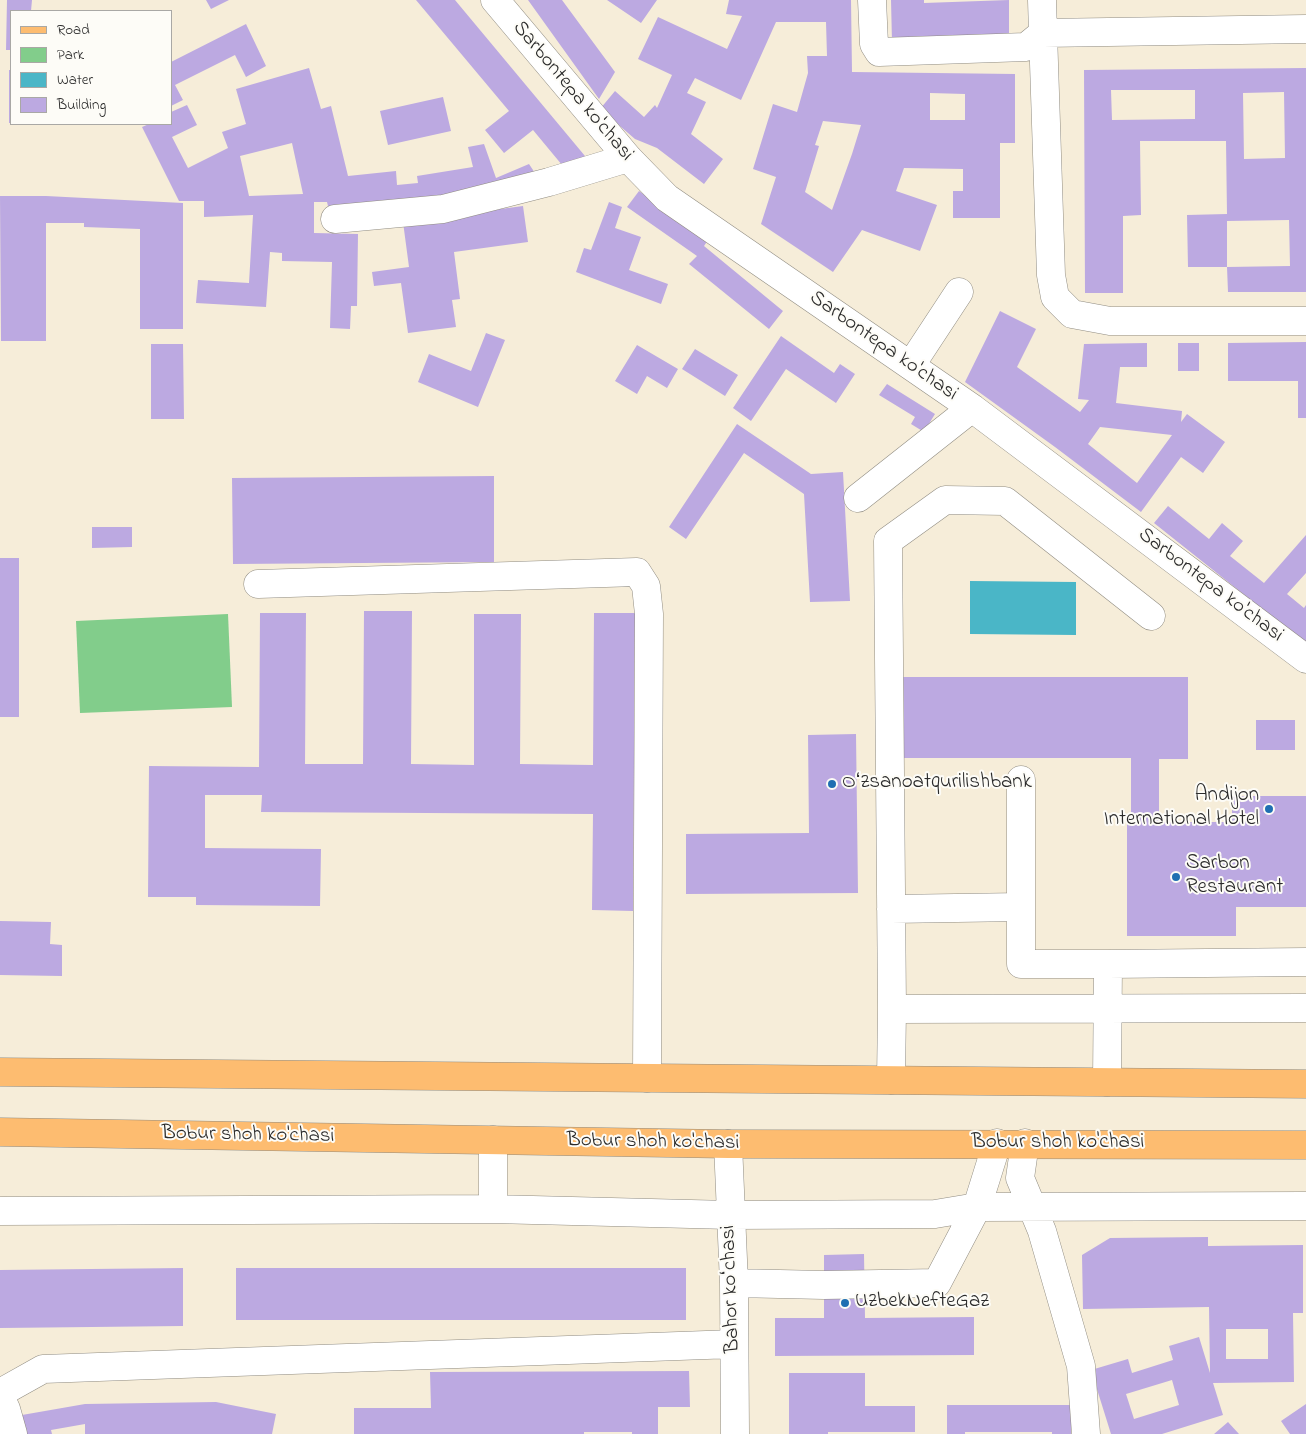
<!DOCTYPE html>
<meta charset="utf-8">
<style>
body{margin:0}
#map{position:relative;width:1306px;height:1434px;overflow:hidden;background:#f6edd9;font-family:"Indie Flower",sans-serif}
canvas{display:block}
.legend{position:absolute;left:10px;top:10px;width:162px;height:115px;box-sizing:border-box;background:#fdfcf7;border:1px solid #a9a8a5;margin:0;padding:6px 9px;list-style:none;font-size:15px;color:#2b2b2b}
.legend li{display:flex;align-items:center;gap:10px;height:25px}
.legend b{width:25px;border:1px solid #a9a8a5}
</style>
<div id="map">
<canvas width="1306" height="1434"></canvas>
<ul class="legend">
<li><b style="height:6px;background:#fdbc70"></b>Road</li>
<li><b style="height:14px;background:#82cd8b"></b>Park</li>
<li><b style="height:14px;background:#4ab6c7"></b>Water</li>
<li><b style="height:14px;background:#bca9e1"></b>Building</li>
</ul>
</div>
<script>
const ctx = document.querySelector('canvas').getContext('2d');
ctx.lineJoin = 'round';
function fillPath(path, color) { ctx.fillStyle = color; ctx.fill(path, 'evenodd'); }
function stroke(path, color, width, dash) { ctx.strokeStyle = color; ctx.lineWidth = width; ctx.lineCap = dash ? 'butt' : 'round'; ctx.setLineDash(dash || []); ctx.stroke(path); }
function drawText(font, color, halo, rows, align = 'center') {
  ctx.font = font + ' "Indie Flower",sans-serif'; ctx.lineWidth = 4; ctx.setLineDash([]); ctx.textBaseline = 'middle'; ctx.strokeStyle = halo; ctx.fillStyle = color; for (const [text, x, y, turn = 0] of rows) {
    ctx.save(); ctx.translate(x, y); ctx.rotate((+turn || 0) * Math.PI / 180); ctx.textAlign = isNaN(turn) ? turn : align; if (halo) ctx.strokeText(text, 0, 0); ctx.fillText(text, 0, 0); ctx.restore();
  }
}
fillPath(new Path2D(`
 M228 614 232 707 80 713 76 621Z`), '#82cd8b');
fillPath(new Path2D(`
 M970 581 1076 582V635L970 634Z`), '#4ab6c7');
fillPath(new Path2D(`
 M7 0H32L31 11H11V50H6Z
 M206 0H229L211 9Z
 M416 0H455L585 156 567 171 533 130 504 153 485 130 509 111Z
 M528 0H562L615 72 599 99Z
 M607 0H657L641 23Z
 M729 0H851L852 72 1015 74V143H1000V218H953V191H963V169L904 168 896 191 937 205 920 251 862 230 833 272 761 224 776 177 753 169 773 104 797 112 808 73 807 56H827L826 22H776L741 100 695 78 687 93 706 102 691 134 723 159 704 184 657 148 635 139 600 109 615 91 644 117 655 105 657 108 672 75 638 59 658 17 727 49 742 16 726 14ZM930 93 965 94V120H930ZM823 121 861 125 852 154 832 210 805 192 819 146 815 145Z
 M891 0H924V3L1009 0V41L892 42Z
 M246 24 266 66 246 77 235 55 175 85 183 100 171 106V62Z
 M309 68 321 109 331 106 348 176 396 171 397 185 418 183 417 176 473 167 468 147 484 144 496 178 529 164 537 176 504 191 329 210 327 202H314V233L358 234 357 306H351L350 329 330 328 332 262 282 261V253L270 252 266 307 196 303 198 280 249 283 253 215 204 217V201H179L142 127 149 124H171V112L187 105 197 125 172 137 188 168 228 148 222 132 246 124 236 89ZM292 143 303 194 249 196 240 156Z
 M1306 68V292H1228L1227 267 1290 266 1289 220 1227 221V267H1188L1187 215 1227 214 1226 141H1140L1141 215 1123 216V293H1085L1084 70ZM1111 90H1195V119L1112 120ZM1284 92 1285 158 1244 159 1243 93Z
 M9 70H11V123H9Z
 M443 97 451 131 388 145 380 111Z
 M639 191 708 240 704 246 783 311 769 329 689 264 697 256 627 207Z
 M0 196H46L183 203V329H140V229L84 227V223H46V341H1Z
 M609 202 622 207 615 228 641 237 629 270 668 284 661 304 576 272 584 248 591 250Z
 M523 206 528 242 454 252 460 299 452 300 456 327 408 333 401 283 374 286 372 272 409 267 403 222Z
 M1000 311 1036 329 1017 367 1080 412 1089 400 1078 399 1084 344 1147 343V367H1120L1116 403 1182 411 1181 422 1187 414 1225 442 1203 473 1181 457 1141 512 1055 447 965 382ZM1100 427 1172 435 1137 483 1088 444Z
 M486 333 505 340 478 407 418 382 429 354 471 371Z
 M781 336 834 373 840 364 855 374 836 403 786 369 751 421 733 408Z
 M1306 342V418H1298V381H1228V343Z
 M1178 343H1199V371H1178Z
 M151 344H183L184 419H151Z
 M637 345 678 369 667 388 647 376 637 394 615 381Z
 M695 349 738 375 725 396 682 369Z
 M887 384 935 414 924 432 911 424 915 417 879 395Z
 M737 424 811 474 843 472 850 601 810 602 804 494 744 453 686 539 669 527Z
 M494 476V562L233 564 232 478Z
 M1168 506 1209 539 1222 523 1243 541 1230 556 1264 583 1306 535V573L1287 594 1304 608 1306 605V644L1154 523Z
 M92 527H132V547L92 548Z
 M0 558H19V717H0Z
 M364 611H412L411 764 474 765V614H521L520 764 593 765 594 613H635L633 911 592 910 593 814 261 812 262 795H205V848L321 849 320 906 196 905V897H148L149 766 259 767 260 613H306L305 764H363Z
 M897 677H1188V759H1159V822H1232V796H1306V907H1236V936H1127V822H1131V758H897Z
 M1256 720H1295V750H1256Z
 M856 734 858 893 686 894V834L809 833 808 735Z
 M0 921 51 922 50 944 62 945V976L0 975Z
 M1208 1237V1246L1303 1245V1313H1293L1294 1382 1213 1383 1223 1415 1162 1434H1111L1091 1370 1128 1359 1132 1373 1173 1360 1169 1346 1199 1337 1210 1373 1209 1307 1083 1309 1082 1255 1110 1238ZM1226 1329H1268V1359H1226ZM1172 1380 1179 1405 1134 1419 1126 1394Z
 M864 1254 865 1318 974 1317V1355L775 1356V1318H824V1255Z
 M183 1268V1326L0 1328V1270Z
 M236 1268H686V1320H236Z
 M689 1371 690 1407H658V1434H632V1432H584V1434H354V1408H431L430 1372Z
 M789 1373H865V1406H915V1432H828V1434H789Z
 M216 1402 276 1414 272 1434H85V1424L51 1430 52 1434H27L22 1415 85 1404Z
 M1306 1404V1434H1290L1281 1421Z
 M947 1405H1071V1434H1052V1432H965V1434H947Z
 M1228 1422 1239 1434H1214Z`), '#bca9e1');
const minor = new Path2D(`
 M495 0 628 158 667 198 972 408 1306 659
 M872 0 874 44 879 52 1026 47 1043 33
 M1042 0 1043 33 1306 29
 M1043 33 1051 275 1055 297 1072 314 1110 321H1306
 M335 219 443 209 549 182 628 158
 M911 365 959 292
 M858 498 972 408
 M258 584 637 572 646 586 649 614 647 1078
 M1151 616 1005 501 945 500 888 541 892 1009 1306 1008
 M1021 780V964H1108
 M891 909 1021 907
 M891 1080 892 1009
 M1107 1082 1108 964 1306 962
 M493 1140V1209
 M1025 1143 1020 1178 1042 1231 1081 1366 1086 1434
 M728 1144 734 1283 735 1434
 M0 1211 493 1209 730 1215 935 1214 977 1207 1306 1206
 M734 1283 824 1285 937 1283 977 1207 997 1143
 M0 1393 43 1369 734 1344
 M0 1396 6 1409 13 1434`);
const major = new Path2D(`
 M0 1072 1306 1084
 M0 1132 728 1144 1306 1145`);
stroke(minor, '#908c82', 29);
stroke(major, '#908c82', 29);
stroke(minor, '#fff', 28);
stroke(major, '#fdbc70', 28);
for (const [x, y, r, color] of [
 [832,784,5,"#1f6fb2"],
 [1269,809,5,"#1f6fb2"],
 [1176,877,5,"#1f6fb2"],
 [845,1303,5,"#1f6fb2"]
]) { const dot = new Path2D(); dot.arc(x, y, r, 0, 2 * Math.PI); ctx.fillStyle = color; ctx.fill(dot); stroke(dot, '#fdfcf7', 2); }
drawText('21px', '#2b2b2b', '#fdfcf7', [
 ["Sarbontepa ko'chasi",572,92,50],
 ["Sarbontepa ko'chasi",883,347,35],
 ["Sarbontepa ko'chasi",1210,586,37],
 ["Bobur shoh ko'chasi",248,1136,1],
 ["Bobur shoh ko'chasi",653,1143,1],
 ["Bobur shoh ko'chasi",1058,1144],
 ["Bahor koʻchasi",732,1289,-92]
]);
drawText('21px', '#2b2b2b', '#fdfcf7', [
 ["Oʻzsanoatqurilishbank",842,784],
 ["Andijon",1259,797,"right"],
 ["International Hotel",1259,821,"right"],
 ["Sarbon",1186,865],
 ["Restaurant",1186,889],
 ["UzbekNefteGaz",855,1303]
], 'left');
</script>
